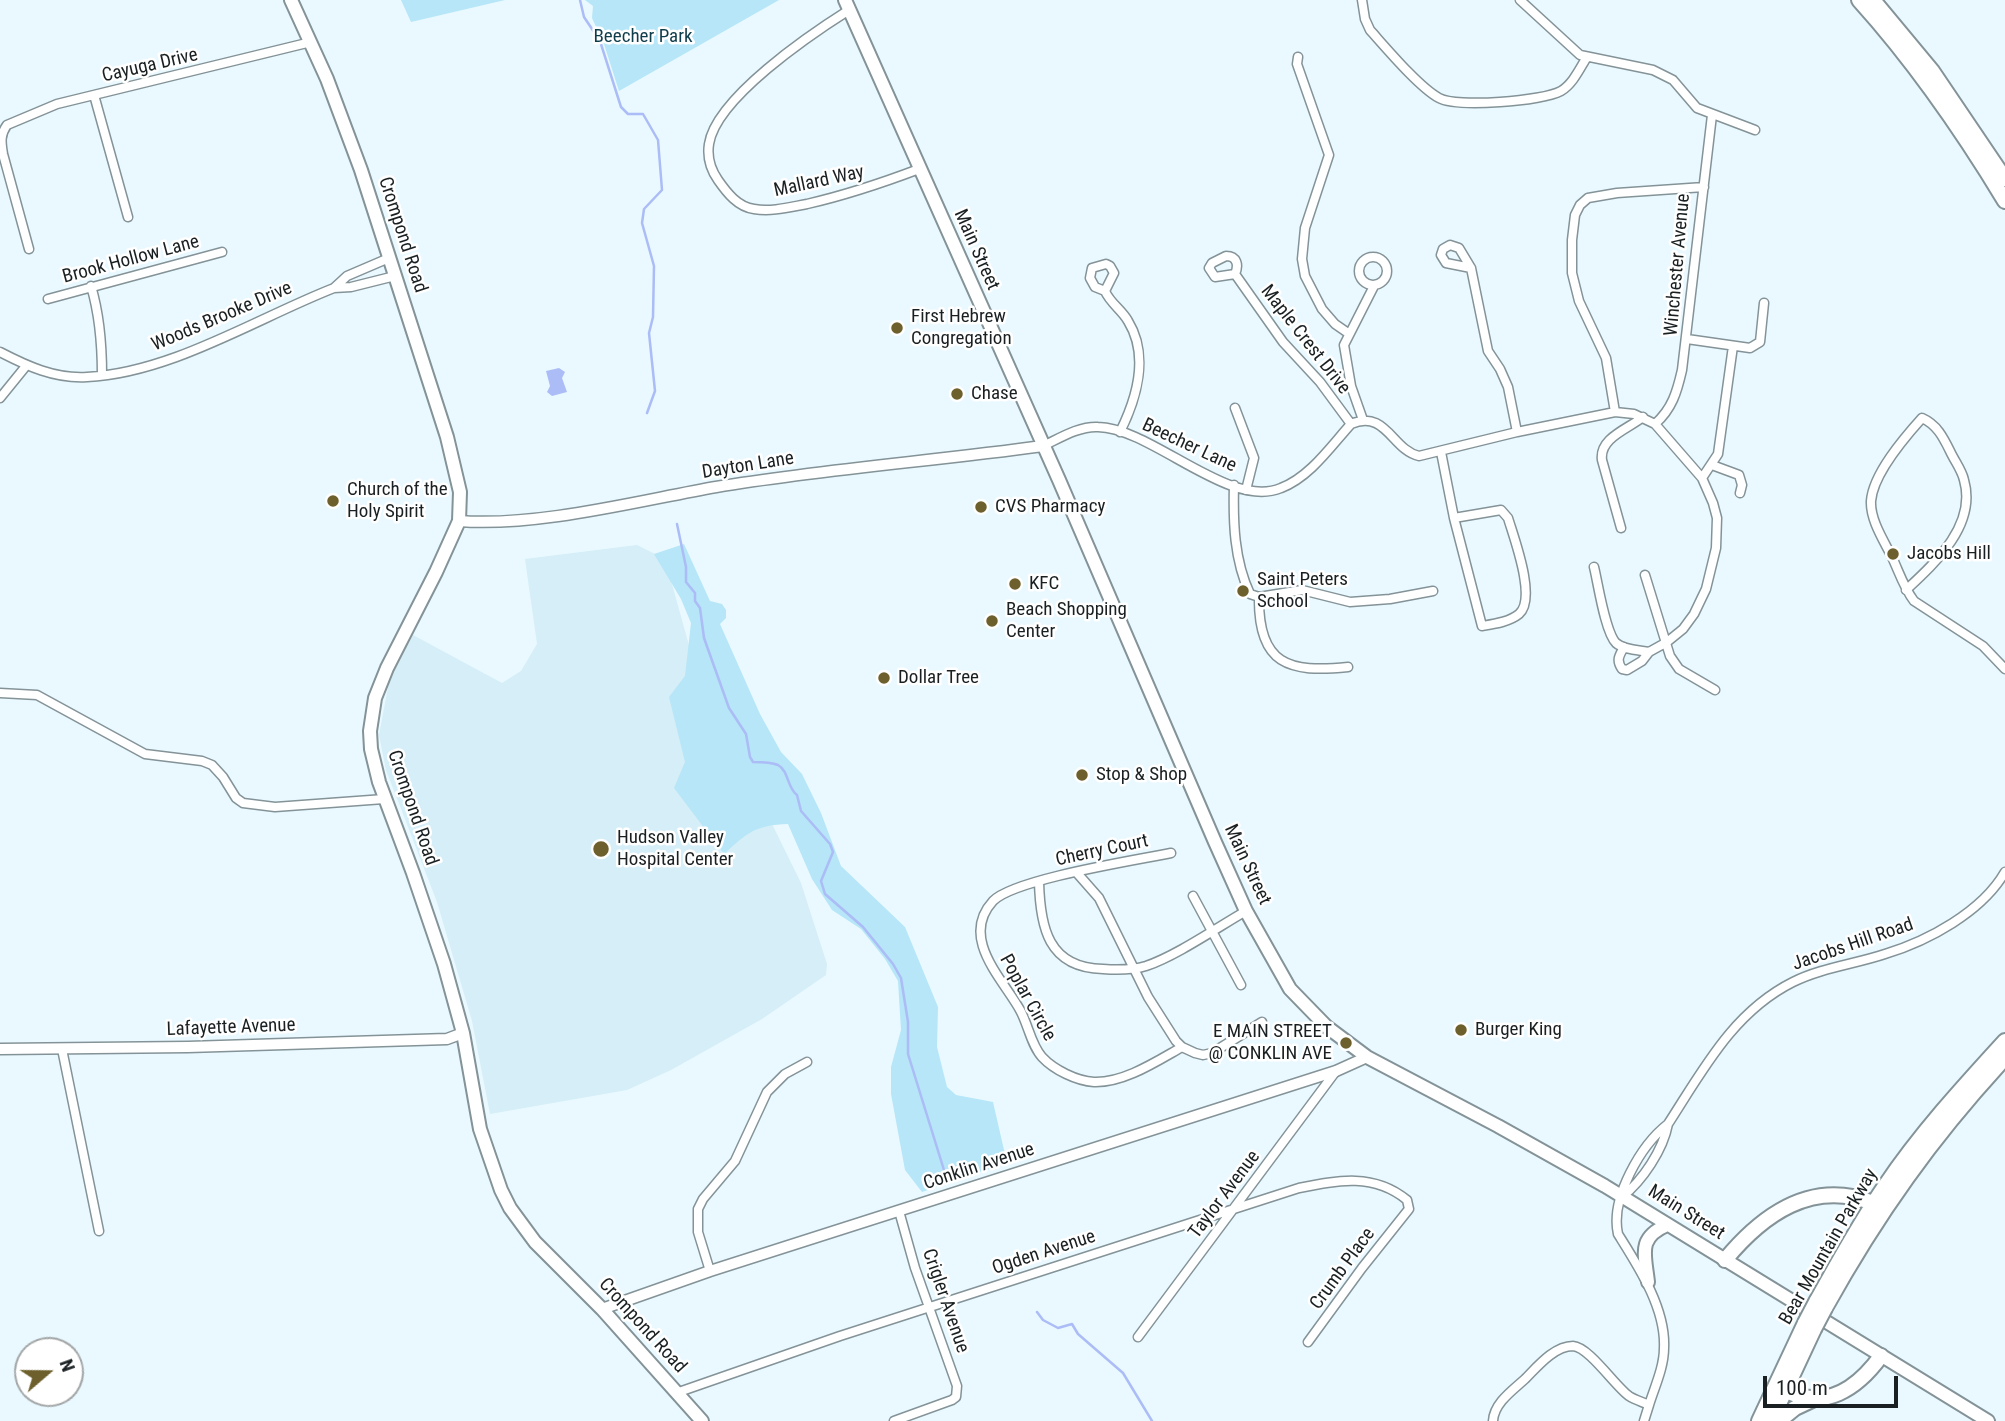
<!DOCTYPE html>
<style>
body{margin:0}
#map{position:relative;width:2005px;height:1421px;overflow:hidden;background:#e9f9ff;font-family:"Roboto Condensed",sans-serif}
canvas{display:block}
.north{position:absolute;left:14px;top:1337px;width:70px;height:70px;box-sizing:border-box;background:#fff;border:2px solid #a3a6a7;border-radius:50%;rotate:70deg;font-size:19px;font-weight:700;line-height:28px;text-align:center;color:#1a2022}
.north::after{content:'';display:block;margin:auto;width:24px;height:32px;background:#6d602d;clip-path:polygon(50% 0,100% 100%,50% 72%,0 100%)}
.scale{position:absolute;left:1763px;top:1376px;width:135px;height:32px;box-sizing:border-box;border:4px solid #1a2022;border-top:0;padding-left:9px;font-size:21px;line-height:24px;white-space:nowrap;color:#1a2022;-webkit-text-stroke:5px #fff;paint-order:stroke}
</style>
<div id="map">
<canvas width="2005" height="1421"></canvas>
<div class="north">N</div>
<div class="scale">100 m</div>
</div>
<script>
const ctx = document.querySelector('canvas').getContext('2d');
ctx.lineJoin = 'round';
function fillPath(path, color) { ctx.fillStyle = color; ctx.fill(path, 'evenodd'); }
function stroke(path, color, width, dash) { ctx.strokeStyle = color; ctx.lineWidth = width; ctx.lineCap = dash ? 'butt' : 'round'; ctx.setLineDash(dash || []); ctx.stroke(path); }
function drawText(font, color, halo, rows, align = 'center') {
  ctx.font = font + ' "Roboto Condensed",sans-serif'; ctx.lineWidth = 5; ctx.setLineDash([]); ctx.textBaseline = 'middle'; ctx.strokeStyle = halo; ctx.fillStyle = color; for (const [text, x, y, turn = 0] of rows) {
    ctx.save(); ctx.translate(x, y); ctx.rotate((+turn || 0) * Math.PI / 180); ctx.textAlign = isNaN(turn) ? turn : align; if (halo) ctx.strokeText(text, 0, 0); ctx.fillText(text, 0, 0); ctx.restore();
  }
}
fillPath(new Path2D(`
 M637 545 665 559 695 667 801 883 827 964 826 975 762 1019 671 1070 627 1090 490 1114 472 1021 437 902 386 770 379 735 389 682 413 635 502 683 521 671 537 644 525 559Z`), '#d5eef7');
fillPath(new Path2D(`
 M401 0H505L411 22Z
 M585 0H779L619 91 604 44 592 18 593 6Z
 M684 544 710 601 722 604 726 610V618L720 624 760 714 781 752 802 774 821 813 841 866 905 927 938 1007 937 1047 947 1087 956 1095 993 1102 1007 1163 922 1192 905 1170 891 1094V1067L901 1030 898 981 885 959 861 929 832 910 812 879 788 824C755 825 747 833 724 854L674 788 685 762 669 697 685 676 691 623 681 599 654 554Z`), '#b6e6f7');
fillPath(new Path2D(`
 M559 368 565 372 562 378 567 392 552 396 547 392 550 386 546 371Z`), '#abbcf6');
stroke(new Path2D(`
 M580 0 584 17 600 41 621 107 628 114H643L658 140 662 190 644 209 642 223 654 266 653 317 649 333 655 391 647 413
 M677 524 686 567V582L695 593V601L700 608 704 638 729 708 746 734 750 757 753 762C760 762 771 762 778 765 789 771 787 788 797 795L801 811 830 844 833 852 821 881 825 894 863 927 893 964 901 978 908 1022V1054L948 1183
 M1037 1312 1043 1320 1058 1328 1072 1324 1078 1334 1123 1373 1152 1421`), '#abbcf6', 2.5);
const minor = new Path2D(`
 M1362 0 1365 19 1370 30C1387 49 1419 87 1439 98 1457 108 1543 101 1561 91 1573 84 1580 68 1587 57
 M1520 0 1580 55 1653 70 1673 80 1697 108 1755 130
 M849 10C811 34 716 98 709 144 707 157 711 170 718 180 727 193 738 207 754 209 772 212 790 207 807 204 846 195 882 183 919 169
 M1298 57 1297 64 1329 155 1305 228 1302 259 1305 276 1322 309 1335 324 1348 333
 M94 95 128 217
 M1450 245 1459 248 1471 268 1446 263 1441 255 1443 249Z
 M29 249 3 154C1 142 0 135 7 125L57 104 311 42
 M1226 256C1237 256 1239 265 1235 274L1215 277 1209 268 1212 263Z
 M1359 271a14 14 0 1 1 28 0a14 14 0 1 1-28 0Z
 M1106 264 1110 266 1114 273 1105 291 1095 287 1090 278 1092 268Z
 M1471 268 1488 351 1500 369 1508 387 1517 432
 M1235 274 1283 342 1320 382 1351 424
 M91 286C100 316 102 344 102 375
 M334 288 347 276 389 258
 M1105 291C1110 303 1122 310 1128 321 1149 355 1137 398 1120 432
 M48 299 222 252
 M1687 339 1750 348 1760 342 1764 303
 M0 352C27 366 55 379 87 377 171 373 257 318 334 288L351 287 395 276
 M0 398 26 366
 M1235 408 1254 458 1246 490
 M1615 412 1606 358 1579 301 1572 273V240L1575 215 1580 205 1588 198 1617 193 1704 187
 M1363 420 1351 386 1344 345 1374 286
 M1655 424C1672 409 1677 392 1682 370L1712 115
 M1043 446C1060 438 1079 426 1098 427 1152 428 1229 510 1281 488 1310 477 1331 446 1351 424 1386 409 1392 450 1419 456L1517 432 1615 412 1634 414 1655 424 1702 478 1713 503 1717 518 1716 548 1706 589 1694 614 1683 629 1667 642 1649 652 1642 661 1627 670 1622 669C1616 660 1619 656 1624 647
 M1441 452 1454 518
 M1712 465 1739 475 1742 485 1740 493
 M1702 478 1718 454 1733 346
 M1234 485C1233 522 1234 560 1250 594L1259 597
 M1501 510 1508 518C1514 538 1537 599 1519 614 1509 622 1494 624 1482 626L1454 518Z
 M1621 528 1602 460C1599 438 1628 429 1643 417
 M1594 567C1598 583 1605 632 1616 643 1624 650 1639 650 1649 652
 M1645 575 1670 656 1679 669 1715 690
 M1906 590C1935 563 1977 525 1964 480 1962 471 1956 463 1952 455 1944 439 1938 425 1922 418 1904 438 1873 474 1871 501 1870 520 1884 541 1892 557 1899 572 1904 588 1914 601L1983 646 2005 669
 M1259 597 1302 590 1350 602 1390 599 1433 591
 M1259 597C1258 665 1289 673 1348 667
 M0 693 37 695 145 754 202 761 212 765 223 777 236 798 243 803 275 807 384 799
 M1171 853C1137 860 1014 879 993 901 959 938 1003 979 1020 1010 1028 1024 1031 1045 1042 1057 1054 1070 1077 1081 1094 1082 1124 1083 1157 1061 1182 1047
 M1077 873 1099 898 1148 997 1176 1041 1182 1047 1195 1053 1203 1055 1212 1053 1262 1022
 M1039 881C1040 927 1048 968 1103 969 1117 970 1133 970 1146 966 1176 956 1218 927 1246 911
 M1193 896 1241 985
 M62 1049 99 1231
 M1622 1197C1643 1180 1663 1150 1668 1124
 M710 1271 698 1232V1209L703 1199 735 1161 767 1092 785 1074 807 1062
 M1138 1337 1336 1071
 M676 1393 840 1336 1299 1188C1339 1180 1374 1173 1407 1200L1409 1209 1362 1268 1308 1342
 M1649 1405C1655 1386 1664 1367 1664 1348 1666 1308 1638 1266 1618 1234 1610 1198 1641 1145 1668 1124 1703 1070 1733 1012 1793 982 1821 968 1855 964 1885 954 1928 941 1982 912 2005 872
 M894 1421 952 1400 956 1397 957 1386 915 1268 899 1211
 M1493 1421C1494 1403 1513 1390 1525 1379 1537 1367 1554 1346 1573 1346 1589 1347 1615 1386 1629 1396 1635 1400 1643 1402 1649 1405L1644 1421`);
const tertiary = new Path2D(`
 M459 521C538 527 637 501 716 487 824 469 934 461 1043 446
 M0 1049 188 1047 415 1040 447 1039 463 1033
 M602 1309 710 1271 1336 1071 1367 1057`);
const primary = new Path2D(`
 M291 0 327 79 361 170 447 437 460 492 459 521 436 572 387 668 375 698 370 731 371 749 379 782 413 873 444 964 463 1033 480 1129 501 1190 510 1208 535 1242 602 1309 702 1421
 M845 0 1059 480 1215 842 1246 911 1290 989 1327 1027 1367 1057 1498 1126 1605 1186 1988 1421
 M1648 1282C1645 1254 1637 1238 1667 1225`);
const trunk = new Path2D(`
 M1859 0C1915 62 1962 130 2005 201
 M1873 0 1932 71 2005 179
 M1725 1260C1763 1214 1812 1179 1873 1203
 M1816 1302C1838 1263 1859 1224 1885 1186 1920 1134 1962 1088 2005 1041
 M1825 1308C1877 1214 1932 1137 2005 1058
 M1785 1390C1824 1411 1857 1389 1881 1356
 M1759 1421 1805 1323
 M1771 1421 1814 1329
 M1779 1421 1795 1408 1812 1400`);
stroke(minor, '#849398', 11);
stroke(tertiary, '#849398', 13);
stroke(primary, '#849398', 16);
stroke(trunk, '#849398', 18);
stroke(minor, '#fff', 8);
stroke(tertiary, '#fff', 10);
stroke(primary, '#fff', 12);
stroke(trunk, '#fff', 14);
const trunkBridge = new Path2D(`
 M1805 1323 1816 1302
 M1814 1329 1825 1308`);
stroke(trunkBridge, '#849398', 18, []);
stroke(trunkBridge, '#fff', 14);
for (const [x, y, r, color] of [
 [897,328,7,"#6d602d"],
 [957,394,7,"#6d602d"],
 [333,501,7,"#6d602d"],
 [981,507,7,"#6d602d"],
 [1893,554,7,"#6d602d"],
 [1015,584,7,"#6d602d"],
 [1243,591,7,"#6d602d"],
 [992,621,7,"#6d602d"],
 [884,678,7,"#6d602d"],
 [1082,775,7,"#6d602d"],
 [601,849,9,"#6d602d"],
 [1461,1030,7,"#6d602d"],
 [1346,1043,7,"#6d602d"]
]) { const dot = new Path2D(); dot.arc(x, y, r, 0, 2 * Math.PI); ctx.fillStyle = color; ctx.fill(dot); stroke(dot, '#fff', 2.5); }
drawText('19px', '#0e3d4b', '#fff', [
 ["Beecher Park",643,37]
]);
drawText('19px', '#1a2022', '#fff', [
 ["Cayuga Drive",150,66,-13],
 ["Mallard Way",819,182,-12],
 ["Crompond Road",402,235,72],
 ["Main Street",976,250,66],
 ["Brook Hollow Lane",131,260,-15],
 ["Winchester Avenue",1678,265,-85],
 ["Woods Brooke Drive",222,317,-23],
 ["Maple Crest Drive",1305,340,52],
 ["Beecher Lane",1189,446,25],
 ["Dayton Lane",748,466,-9],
 ["Crompond Road",412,808,71],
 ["Cherry Court",1102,851,-12],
 ["Main Street",1247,865,65],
 ["Jacobs Hill Road",1853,945,-19],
 ["Poplar Circle",1027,998,61],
 ["Lafayette Avenue",231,1028,-2],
 ["Conklin Avenue",979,1167,-18],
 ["Taylor Avenue",1225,1195,-53],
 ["Main Street",1686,1213,32],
 ["Bear Mountain Parkway",1829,1247,-60],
 ["Ogden Avenue",1044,1253,-18],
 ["Crumb Place",1343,1269,-54],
 ["Crigler Avenue",945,1301,71],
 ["Crompond Road",642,1326,48]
]);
drawText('19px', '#1a2022', '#fff', [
 ["First Hebrew",911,317],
 ["Congregation",911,339],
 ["Chase",971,394],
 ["Church of the",347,490],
 ["Holy Spirit",347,512],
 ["CVS Pharmacy",995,507],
 ["Jacobs Hill",1907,554],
 ["Saint Peters",1257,580],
 ["School",1257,602],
 ["KFC",1029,584],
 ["Beach Shopping",1006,610],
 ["Center",1006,632],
 ["Dollar Tree",898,678],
 ["Stop & Shop",1096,775],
 ["Hudson Valley",617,838],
 ["Hospital Center",617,860],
 ["Burger King",1475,1030],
 ["E MAIN STREET",1332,1032,"right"],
 ["@ CONKLIN AVE",1332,1054,"right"]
], 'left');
</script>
